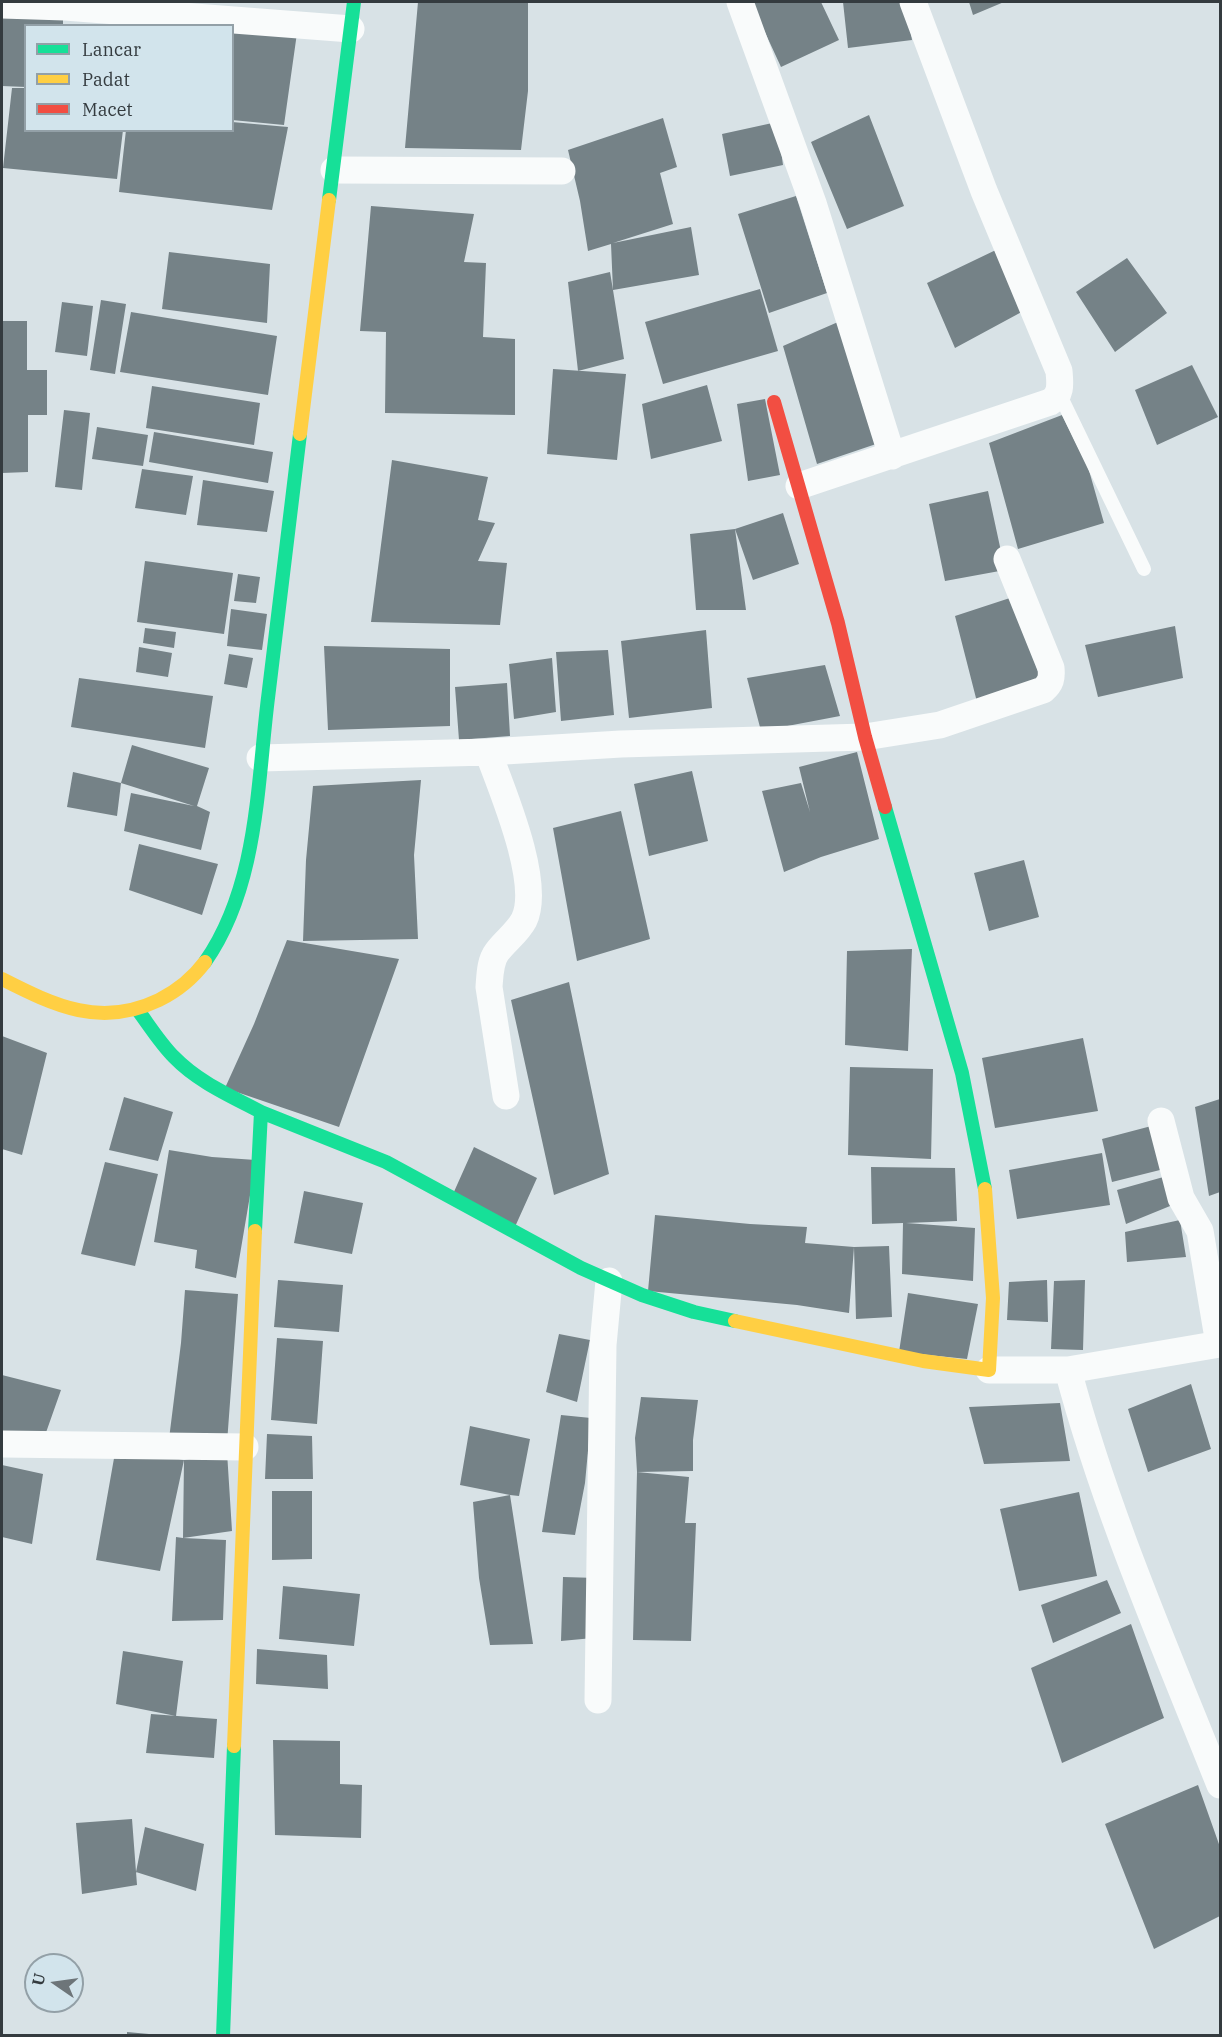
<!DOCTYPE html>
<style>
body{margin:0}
#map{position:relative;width:1222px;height:2037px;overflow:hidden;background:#d8e2e6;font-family:"IBM Plex Serif",serif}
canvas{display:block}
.frame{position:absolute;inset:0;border:3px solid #343b3f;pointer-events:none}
.legend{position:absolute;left:24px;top:24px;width:210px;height:108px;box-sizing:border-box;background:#d2e4ec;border:2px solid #93a0a7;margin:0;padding:8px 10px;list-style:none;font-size:18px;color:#343b3f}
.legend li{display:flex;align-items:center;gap:12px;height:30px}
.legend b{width:30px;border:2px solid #93a0a7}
.north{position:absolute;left:24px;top:1953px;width:60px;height:60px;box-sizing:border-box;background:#d2e4ec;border:2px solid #93a0a7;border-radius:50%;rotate:283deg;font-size:16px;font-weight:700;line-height:24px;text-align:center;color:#343b3f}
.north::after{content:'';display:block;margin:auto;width:21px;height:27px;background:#6d7579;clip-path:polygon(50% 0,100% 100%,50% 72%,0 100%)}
</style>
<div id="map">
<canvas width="1222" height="2037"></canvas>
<div class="frame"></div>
<ul class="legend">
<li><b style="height:8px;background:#16e098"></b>Lancar</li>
<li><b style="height:8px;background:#ffcf43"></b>Padat</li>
<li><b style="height:8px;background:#f24e42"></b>Macet</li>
</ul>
<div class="north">U</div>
</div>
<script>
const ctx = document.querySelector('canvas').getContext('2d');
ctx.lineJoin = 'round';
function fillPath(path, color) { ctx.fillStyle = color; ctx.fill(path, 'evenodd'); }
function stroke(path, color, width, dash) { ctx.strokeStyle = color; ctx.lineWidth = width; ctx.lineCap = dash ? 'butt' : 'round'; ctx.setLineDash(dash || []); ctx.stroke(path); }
fillPath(new Path2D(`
 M418 2H528V91L521 150 405 148Z
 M751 2H821L839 40 781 67Z
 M843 2H906L912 40 848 48Z
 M969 2H1004L973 15Z
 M2 11 63 17V26H26V87L2 86Z
 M232 28 297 33 284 125 232 120Z
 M12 88H26V130H123L117 179 3 168Z
 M869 115 904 206 847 229 811 142Z
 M663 118 677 167 660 173 673 224 613 243 691 227 699 275 613 290 624 359 578 371 568 282 610 272 613 290 611 244 588 251 580 201 568 150Z
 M232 122 288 127 272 210 119 192 126 130H232Z
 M777 122 783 165 730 176 722 134Z
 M796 196 827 293 769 313 738 214Z
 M371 206 474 214 464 262 486 263 483 337 515 339V415L385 413 386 332 360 331Z
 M1000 248 1029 308 955 348 927 283Z
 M169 252 270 264 267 323 162 309Z
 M1127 258 1167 313 1115 352 1076 292Z
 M760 289 778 351 663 384 645 322Z
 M101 300 126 304 115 374 90 370Z
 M62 302 93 306 87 356 55 352Z
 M131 312 277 336 268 395 120 372Z
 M2 321H27V370H47V415H28V472L2 473Z
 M838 322 879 443 817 464 783 346Z
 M1192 365 1218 417 1157 445 1135 390Z
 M553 369 626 374 617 460 547 454Z
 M707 385 722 441 651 459 642 404Z
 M152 386 260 403 254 445 146 428Z
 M765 399 780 475 748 481 737 404Z
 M64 410 90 413 82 490 55 487Z
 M1062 415 1088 467 1104 523 1018 549 989 443Z
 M97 427 148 435 143 466 92 459Z
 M154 432 273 452 268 483 149 462Z
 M392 460 488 477 478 520 495 523 478 561 507 563 500 625 371 622Z
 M142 469 193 476 186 515 135 508Z
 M203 480 274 491 267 532 197 525Z
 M988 491 1005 570 945 581 929 504Z
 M783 513 799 564 753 580 735 529 746 610H696L690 534 735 529Z
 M145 561 233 573 224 634 137 622Z
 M238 574 260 577 256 603 234 601Z
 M1016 596 1041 682 977 702 955 616Z
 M231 609 267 614 262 650 227 646Z
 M1175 626 1183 678 1098 697 1085 645Z
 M145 628 176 632 174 648 143 643Z
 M706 630 712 708 629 718 621 641Z
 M324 646 450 649V726L328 730Z
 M139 647 172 653 168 677 136 672Z
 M608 650 614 715 561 721 556 652Z
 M229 654 253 658 247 688 224 684Z
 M552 658 556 712 514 719 509 664Z
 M825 665 840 716 761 731 747 678Z
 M79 678 213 696 205 748 71 727Z
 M507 683 510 736 459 740 455 687Z
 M132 745 209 768 197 806 210 812 201 850 124 831 131 793 194 806 121 783Z
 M857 752 879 839 821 857 784 872 762 791 801 783 810 812 799 767Z
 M692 771 708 841 649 856 634 784Z
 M73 772 121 783 117 816 67 807Z
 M421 780 414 855 418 939 303 941 306 860 313 786Z
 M621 811 650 939 577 961 553 828Z
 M139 844 218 864 202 915 129 890Z
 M1024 860 1039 917 989 931 974 873Z
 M287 940 399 959 339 1127 225 1088 254 1024Z
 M912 949 908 1051 845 1045 847 951Z
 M569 982 609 1174 554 1195 511 1000Z
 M2 1036 47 1053 22 1155 2 1149Z
 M1083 1038 1098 1111 995 1128 982 1058Z
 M850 1067 933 1069 931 1159 848 1155Z
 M124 1097 173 1112 158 1161 109 1150Z
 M1220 1099V1192L1209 1196 1195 1107Z
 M1159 1124 1168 1168 1112 1182 1102 1139Z
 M474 1147 537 1178 514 1229 453 1194Z
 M169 1150 212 1157 256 1160 236 1278 195 1268 197 1250 154 1242Z
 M1102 1153 1110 1205 1017 1219 1009 1170Z
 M105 1162 158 1174 135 1266 81 1254Z
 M871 1167 955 1168 957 1221 906 1223 975 1228 973 1281 902 1274 903 1223 872 1224Z
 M1167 1176 1175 1204 1126 1224 1117 1190Z
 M304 1191 363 1203 352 1254 294 1243Z
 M655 1215 750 1224 807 1227 805 1243 854 1247 889 1246 892 1317 856 1319 854 1247 849 1313 797 1305 648 1291Z
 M1180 1220 1186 1257 1127 1262 1125 1232Z
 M278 1280 343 1285 339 1332 274 1327Z
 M1047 1280 1048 1322 1007 1320 1009 1282Z
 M1085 1280 1083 1350 1051 1349 1054 1281Z
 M185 1290 238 1294 227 1443 169 1439 181 1343Z
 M908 1293 978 1304 967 1359 899 1352Z
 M559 1334 590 1340 577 1402 546 1392Z
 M277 1338 323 1341 317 1424 271 1420Z
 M2 1375 61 1390 43 1441 2 1433Z
 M1191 1384 1211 1449 1148 1472 1128 1409Z
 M641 1397 698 1400 693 1440V1471L637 1472 635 1438Z
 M1060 1403 1070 1461 984 1464 969 1407Z
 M561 1415 591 1418 585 1483 575 1535 542 1532Z
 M470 1426 530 1439 519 1496 510 1495 533 1644 490 1645 479 1578 473 1502 510 1495 460 1485Z
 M267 1434 312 1436 313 1479H265Z
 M116 1447 184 1460 160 1571 96 1560Z
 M227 1452 232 1531 183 1538 226 1540 223 1620 172 1621 176 1537 183 1538 184 1460Z
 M2 1465 43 1474 32 1544 2 1537Z
 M637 1472 689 1477 685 1523H696L691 1641 633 1640Z
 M272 1491H312V1559L272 1560Z
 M1079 1492 1097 1576 1019 1591 1000 1509Z
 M563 1577 597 1578 593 1638 561 1641Z
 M1107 1580 1121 1613 1053 1643 1041 1605Z
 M283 1586 360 1594 354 1646 279 1639Z
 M1131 1624 1164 1718 1062 1763 1031 1668Z
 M257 1649 327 1655 328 1689 256 1684Z
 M123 1651 183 1661 176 1716 116 1704Z
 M151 1714 217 1719 214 1758 146 1753Z
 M273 1740 340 1741V1784L362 1785 361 1838 275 1835Z
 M1198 1785 1220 1847V1916L1154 1949 1105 1824Z
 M132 1819 137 1885 82 1894 76 1823Z
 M145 1827 204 1844 196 1891 136 1872Z
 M127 2032 149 2034V2036H127Z`), '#758287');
stroke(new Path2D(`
 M1059 393 1144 569`), '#f9fbfb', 14);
stroke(new Path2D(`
 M740 2 813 203 892 456
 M2 5 65 7 351 29
 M334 170 562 171
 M799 486 1050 402C1062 395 1060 383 1059 371L984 191 913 2
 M488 752C502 790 542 883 524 920 517 933 506 940 497 952 490 961 490 975 489 987L506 1096
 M260 758 488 752 621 744 865 737 940 725 1043 690C1051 683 1052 678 1051 668L1007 559
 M1161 1121 1181 1198 1200 1231 1219 1344
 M989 1370H1068C1106 1513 1166 1649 1220 1785
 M1068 1370 1220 1344
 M2 1444 245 1447
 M598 1700 603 1345 609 1281`), '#f9fbfb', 27);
stroke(new Path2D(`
 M329 200 354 2
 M885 807 962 1073 985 1189
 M205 962C258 886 257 786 268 698 278 610 289 522 300 434
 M137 1009C149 1025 160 1043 174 1057 198 1082 231 1096 261 1112L255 1231
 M261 1112 386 1162 581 1268 642 1295 694 1312 735 1321
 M223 2036 234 1746`), '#16e098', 14);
stroke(new Path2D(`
 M300 434 329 200
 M2 979C55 1006 101 1028 159 1000 177 991 193 978 205 962
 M735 1321 923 1361 989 1370 993 1298 985 1189
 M234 1746 255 1231`), '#ffcf43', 14);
stroke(new Path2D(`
 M774 402 838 623 865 737 885 807`), '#f24e42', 14);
</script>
